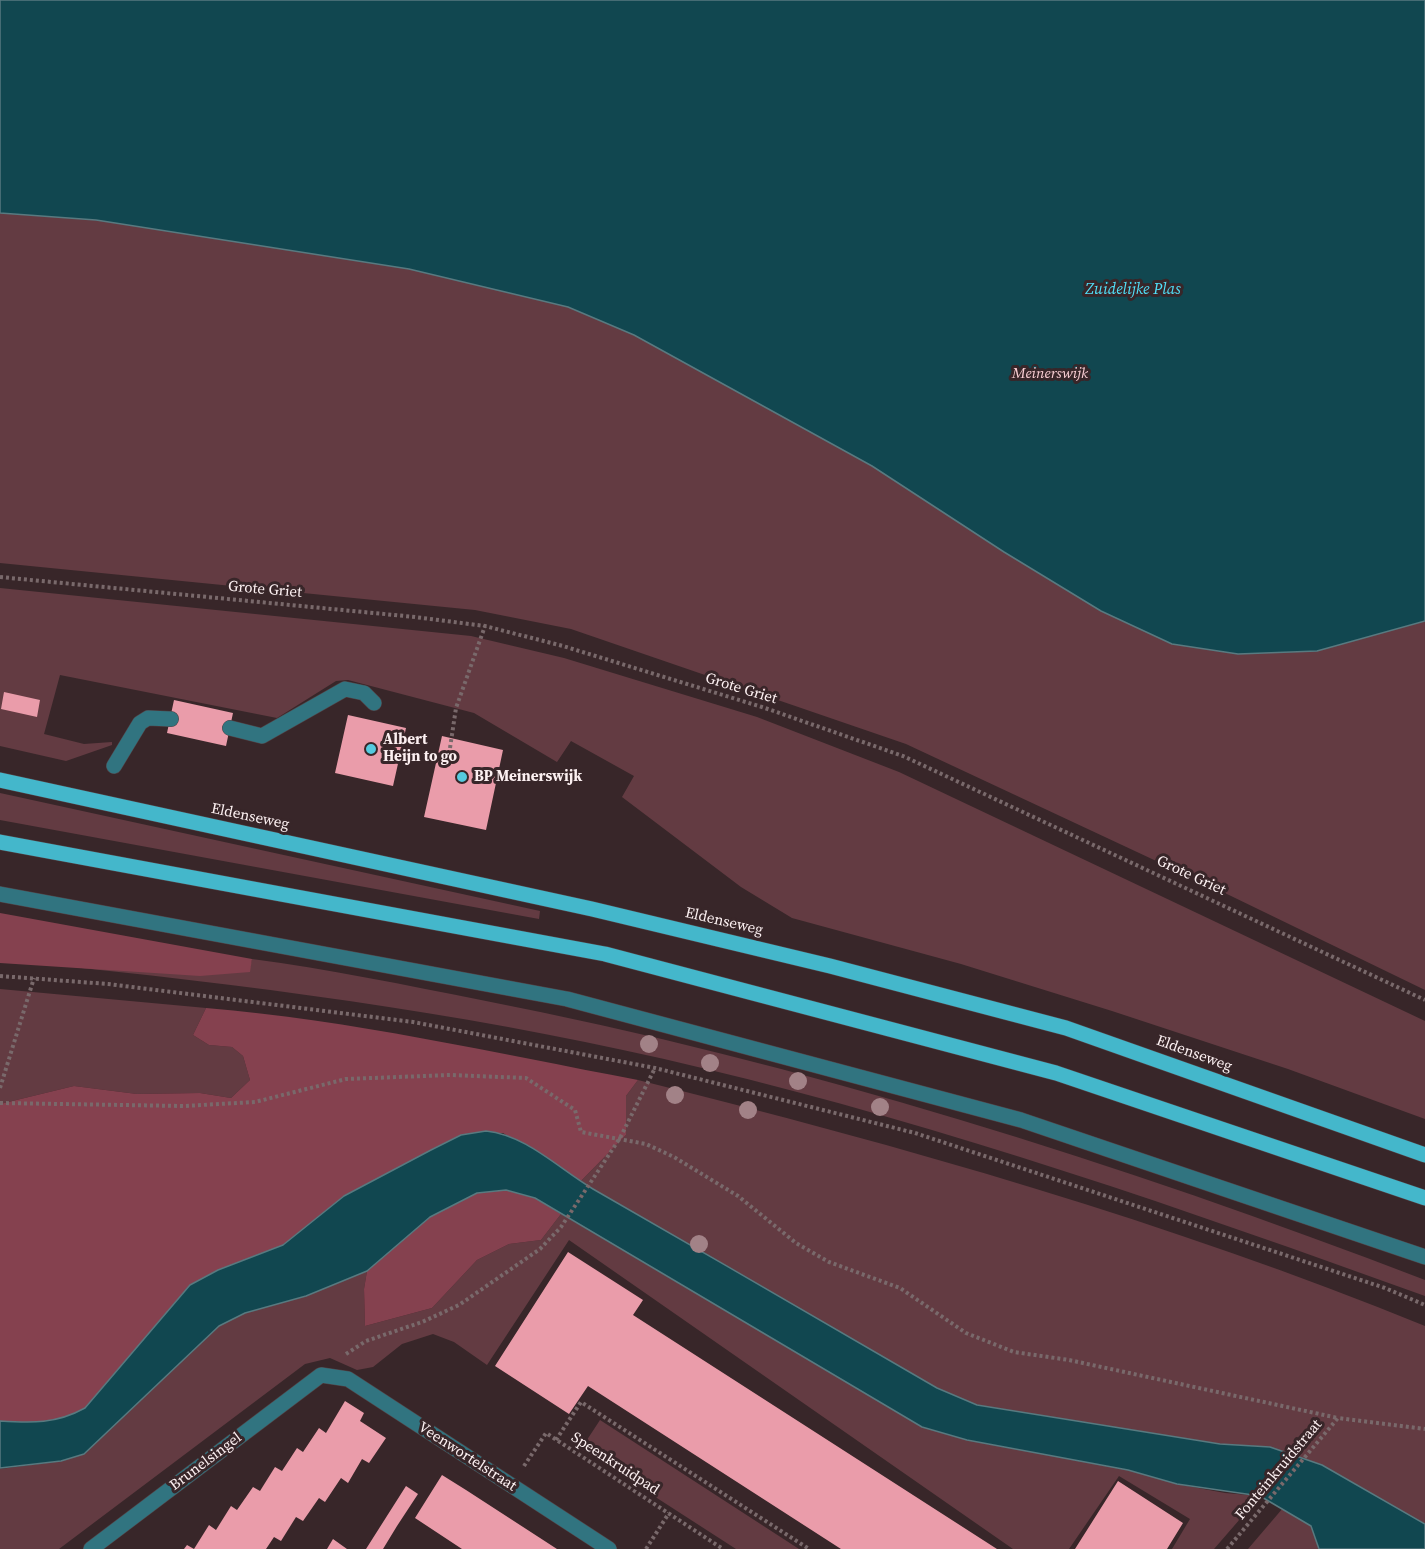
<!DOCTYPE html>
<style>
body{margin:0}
canvas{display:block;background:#382629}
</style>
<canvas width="1425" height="1549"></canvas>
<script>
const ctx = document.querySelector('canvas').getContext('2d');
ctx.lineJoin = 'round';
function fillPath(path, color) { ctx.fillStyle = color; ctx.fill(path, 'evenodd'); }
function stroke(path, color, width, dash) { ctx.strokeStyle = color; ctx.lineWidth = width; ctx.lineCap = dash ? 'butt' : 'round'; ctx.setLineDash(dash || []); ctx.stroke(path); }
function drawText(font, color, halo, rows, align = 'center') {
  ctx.font = font + ' "Source Serif 4",serif'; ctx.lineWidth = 6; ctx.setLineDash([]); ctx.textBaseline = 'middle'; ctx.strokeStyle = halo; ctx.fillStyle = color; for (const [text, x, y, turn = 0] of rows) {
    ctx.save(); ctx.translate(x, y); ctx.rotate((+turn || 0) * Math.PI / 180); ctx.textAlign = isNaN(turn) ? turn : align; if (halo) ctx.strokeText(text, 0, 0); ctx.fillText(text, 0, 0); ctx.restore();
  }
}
fillPath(new Path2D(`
 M0 0H1425V990L1229 895 906 744 571 629 475 610 0 563Z
 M0 588 471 636 564 658 757 717 899 772 1425 1021V1119L1288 1069 1112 1011 961 964 792 918 741 887 622 797 634 776 571 741 557 762 474 713 348 680 336 681 277 718 60 675 44 734 84 744 112 742V745L66 761 0 746Z
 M0 793 540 911 539 919 0 820Z
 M252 959C329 969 405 985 481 1000 804 1063 1118 1162 1425 1280V1296C1187 1210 949 1127 702 1068 495 1018 284 989 72 967L249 972Z
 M0 989 206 1008 193 1035 209 1045 232 1047 243 1056 250 1080 231 1098 200 1093 137 1094 74 1086 0 1104Z
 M638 1080C904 1146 1170 1222 1425 1326V1525L1322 1465 1270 1447 1220 1444 977 1405 937 1388 580 1182 626 1135V1096Z
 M561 1214 922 1427 967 1440 1128 1470 1177 1484 1225 1493 1260 1496 1214 1549H1172L1190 1519 1119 1476 1069 1549H1013L569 1240 487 1365 454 1342 433 1334 402 1344 373 1367 357 1370 330 1358 305 1364 59 1549H0V1469L61 1461 84 1454 219 1326 245 1313 306 1296 367 1271 364 1289 365 1326 432 1308 477 1260 509 1244 541 1240Z
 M600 1420 799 1549H736L581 1449Z
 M1283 1508 1311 1526 1319 1549H1248Z`), '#633b42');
fillPath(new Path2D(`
 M0 913 252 959 250 972 200 976 0 963Z
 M206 1008C351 1020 495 1053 638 1080L626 1096V1135L580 1182 503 1133 461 1135 344 1196 283 1245 218 1270 190 1285 85 1408C56 1424 32 1423 0 1421V1104L74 1086 137 1094 200 1093 231 1098 250 1080 243 1056 232 1047 209 1045 193 1035Z
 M506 1190 535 1198 561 1214 541 1240 509 1244 477 1260 432 1308 365 1326 364 1289 367 1271 430 1217 477 1193Z`), '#85414f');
const water = new Path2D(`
 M0 0H1425V621L1317 651 1238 654 1172 644 1101 611 1004 552 872 466 634 335 568 307 409 269 96 220 0 213Z
 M486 1131C526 1135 559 1169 593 1189 708 1255 822 1321 937 1388L977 1405 1220 1444 1270 1447 1322 1465 1425 1524V1549H1319L1311 1526 1260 1496 1177 1484 1128 1470 967 1440 922 1427 535 1198 506 1190 477 1193 430 1217 367 1271 306 1296 245 1313 219 1326 84 1454 61 1461 0 1468V1421C32 1423 56 1424 85 1408L190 1285 218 1270 283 1245 344 1196 431 1150 461 1135Z`);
fillPath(water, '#114750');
stroke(water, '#587a80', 1.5);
fillPath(new Path2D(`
 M4 692 40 700 37 717 1 709Z
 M174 700 233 713 226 746 167 733Z
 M348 715 406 728 393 786 335 773Z
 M442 736 503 750 486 830 424 817Z
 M568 1252 643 1300 633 1315 997 1549H841L588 1386 569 1414 495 1366Z
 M345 1401 364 1413 360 1421 386 1438 369 1463 362 1459 348 1483 341 1478 325 1502 319 1498 303 1521 296 1517 281 1541 274 1537 266 1549H184L187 1545 194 1549 209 1525 216 1530 231 1506 237 1510 253 1487 260 1491 275 1467 282 1471 297 1448 303 1452 319 1428 326 1433Z
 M442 1475 466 1490 557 1549H462L415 1518Z
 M1118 1481 1183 1523 1167 1549H1075Z
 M406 1486 418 1494 397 1526 383 1549H366Z
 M333 1539 347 1549H327Z`), '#ea9caa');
const service = new Path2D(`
 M230 728 262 736 345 689 364 693 374 703
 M114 766 140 723 148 718 171 719
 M0 894 567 999 1021 1120 1425 1257`);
const minor = new Path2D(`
 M91 1549 321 1375 348 1379 609 1549`);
const primary = new Path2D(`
 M0 780 592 909 830 966 1066 1028 1425 1155
 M0 842 605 954 1056 1073 1425 1198`);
stroke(service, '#534245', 16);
stroke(minor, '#534245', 16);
stroke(primary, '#534245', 16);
stroke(new Path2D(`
 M0 577 415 617 485 626 563 646 762 707 903 756 1425 1000
 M450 748 456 708 485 626
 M0 976 108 984 413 1022 655 1068 915 1133 1385 1288 1425 1305
 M0 1088 34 978
 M0 1103 184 1106 255 1102 346 1079 450 1075 526 1078 575 1110 581 1132 646 1144 674 1157 738 1196 796 1243 829 1262 900 1288 966 1333 1014 1352 1069 1360 1338 1418
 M346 1354 366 1341 422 1322 459 1305 540 1249 561 1227 620 1138 655 1068
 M556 1440 581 1402 809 1549
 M524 1466 546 1433 723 1549
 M646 1549 669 1513
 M1227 1549 1338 1418 1425 1429`), '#79696b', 4, [3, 3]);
stroke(service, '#317480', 15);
stroke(minor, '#317480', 15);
stroke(primary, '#44b7cb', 15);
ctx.fillStyle = '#a28287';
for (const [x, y] of [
 [649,1044],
 [710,1063],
 [798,1081],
 [675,1095],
 [880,1107],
 [748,1110],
 [699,1244]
]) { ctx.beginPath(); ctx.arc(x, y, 9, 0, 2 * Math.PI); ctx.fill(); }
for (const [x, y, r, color] of [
 [371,749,6,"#55cadf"],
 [462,777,6,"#55cadf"]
]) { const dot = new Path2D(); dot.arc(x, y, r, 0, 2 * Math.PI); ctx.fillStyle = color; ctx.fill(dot); stroke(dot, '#382629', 2); }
drawText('italic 15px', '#f9ced4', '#382629', [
 ["Meinerswijk",1050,374]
]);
drawText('15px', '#fcf0f1', '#382629', [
 ["Grote Griet",265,590,5],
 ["Grote Griet",741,689,17],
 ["Eldenseweg",250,817,12],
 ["Grote Griet",1191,876,25],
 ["Eldenseweg",724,922,13],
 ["Eldenseweg",1194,1054,20],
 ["Veenwortelstraat",467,1457,33],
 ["Brunelsingel",206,1462,-37],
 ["Speenkruidpad",615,1464,33],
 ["Fonteinkruidstraat",1279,1470,-50]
]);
drawText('bold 15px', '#fcf0f1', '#382629', [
 ["Albert",383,740],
 ["Heijn to go",383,757],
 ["BP Meinerswijk",474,777]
], 'left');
drawText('italic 16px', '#50dff7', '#382629', [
 ["Zuidelijke Plas",1133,290]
]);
</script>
